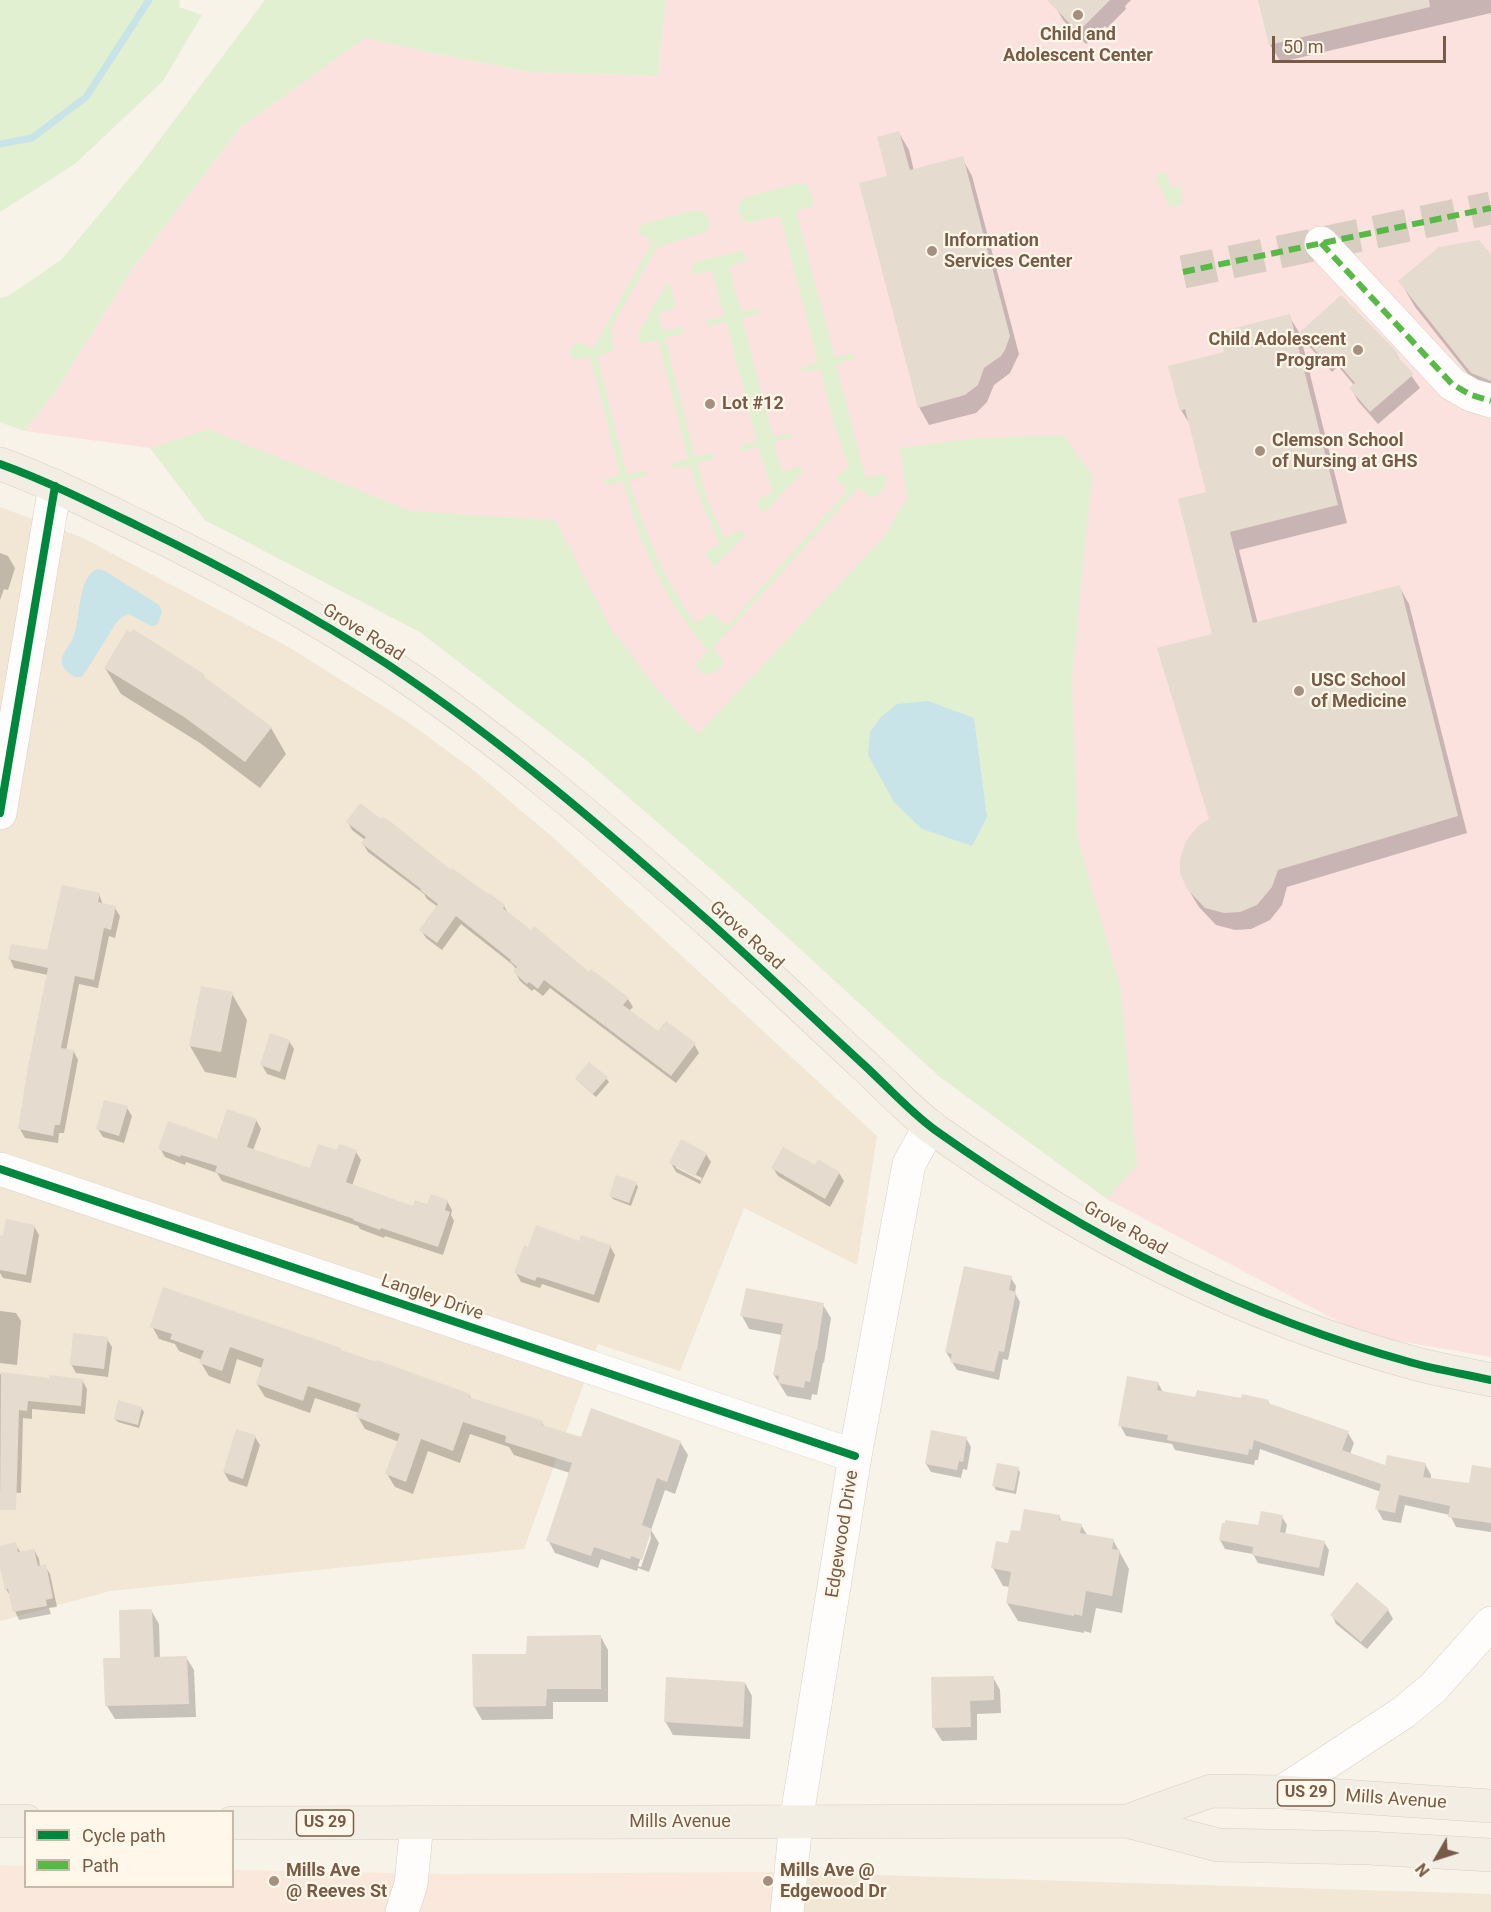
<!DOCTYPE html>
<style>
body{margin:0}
#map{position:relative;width:1491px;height:1912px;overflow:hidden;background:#f8f3e8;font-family:Roboto,sans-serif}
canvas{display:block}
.legend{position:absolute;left:24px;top:1810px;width:210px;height:78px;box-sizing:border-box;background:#fff8ea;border:2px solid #c9b9a8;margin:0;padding:8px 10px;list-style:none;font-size:18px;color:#785b46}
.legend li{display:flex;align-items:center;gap:12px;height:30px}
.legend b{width:30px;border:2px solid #c9b9a8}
.north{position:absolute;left:1407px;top:1828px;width:60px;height:60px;-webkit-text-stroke:4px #fff8ea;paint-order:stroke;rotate:231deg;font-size:16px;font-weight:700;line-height:24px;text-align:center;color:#785b46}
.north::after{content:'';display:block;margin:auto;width:21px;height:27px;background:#785b46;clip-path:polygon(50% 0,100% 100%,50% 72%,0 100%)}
.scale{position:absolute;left:1272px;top:36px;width:174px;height:27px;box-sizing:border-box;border:3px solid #785b46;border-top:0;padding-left:8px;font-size:18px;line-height:21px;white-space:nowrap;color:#785b46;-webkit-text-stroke:4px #fff8ea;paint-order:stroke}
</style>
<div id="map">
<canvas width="1491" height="1912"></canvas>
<ul class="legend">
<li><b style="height:8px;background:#00873e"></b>Cycle path</li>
<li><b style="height:8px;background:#58b947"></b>Path</li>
</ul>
<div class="north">N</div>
<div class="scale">50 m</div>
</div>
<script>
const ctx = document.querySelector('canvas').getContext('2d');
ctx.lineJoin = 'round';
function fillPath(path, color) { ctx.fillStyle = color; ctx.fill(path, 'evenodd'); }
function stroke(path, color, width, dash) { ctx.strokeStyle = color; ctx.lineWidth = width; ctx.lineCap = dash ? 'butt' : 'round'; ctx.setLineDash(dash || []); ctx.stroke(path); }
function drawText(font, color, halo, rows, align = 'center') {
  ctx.font = font + ' Roboto,sans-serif'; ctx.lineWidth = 4.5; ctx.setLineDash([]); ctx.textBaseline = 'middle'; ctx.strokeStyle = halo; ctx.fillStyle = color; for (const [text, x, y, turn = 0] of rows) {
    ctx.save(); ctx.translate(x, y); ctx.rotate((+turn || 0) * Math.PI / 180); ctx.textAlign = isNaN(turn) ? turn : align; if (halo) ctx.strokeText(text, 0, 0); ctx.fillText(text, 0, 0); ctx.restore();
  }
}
fillPath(new Path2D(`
 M0 507 83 538 287 646 408 722 472 769 556 840 877 1136 857 1265 744 1208 680 1371 598 1344 524 1549 110 1591 0 1621Z
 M778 1872 1491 1894V1912H776Z`), '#f2e6d5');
fillPath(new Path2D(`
 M0 1865 25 1866 26 1886H232L233 1870 443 1874 778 1872 776 1912H0Z`), '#f9e8db');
fillPath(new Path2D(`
 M666 0H1491V1357L1364 1335 1107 1199 940 1077 751 904 586 760 420 632 205 520 150 448 24 431 55 393 132 269 241 127 365 37 422 51 530 72 658 76Z`), '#fbe2df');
fillPath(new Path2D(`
 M0 0H180L179 7 202 15 163 81 75 164 0 212Z
 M265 0H666L658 76 530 72 422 51 365 38 241 127 132 269 55 393 24 431 0 422V298L8 296 61 260 142 163Z
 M1161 172 1167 174 1171 188 1180 186 1183 200 1179 206 1174 207 1170 206 1156 181 1157 174Z
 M800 183 808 186 814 202 811 207 796 211 835 358 852 353 855 357 854 359 836 364 866 478 883 474C891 483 882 491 876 497H870L859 487 713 648 724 662 716 672 705 675 701 672 695 664 708 651C696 635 683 619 672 602 649 564 634 523 623 481L606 485 603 482 606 479 620 475 590 357 572 360 569 351 577 341 593 349 652 242 639 233 638 228 644 223 695 210C703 209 708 215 710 223L707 232 657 247 612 327V336L614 349 609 353 597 356 627 474 644 471 647 473 645 476 629 480C644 530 664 580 695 623L711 612 727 626 847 491 835 477 849 467 835 428 820 369 803 372 801 371V368L818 361 780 216 752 222H745C739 217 737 210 739 202L745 197Z
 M741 251 744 253 746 260 744 262 729 267 741 312 757 308 760 311 758 314 742 318 773 437 790 433 792 436 791 438 774 442 782 471 798 467 802 468 803 471 764 513 761 511 757 500 773 492 758 447 742 451 739 449 742 445 757 441 726 322 710 326 706 323 708 320 724 316 712 271 695 274 691 267 695 262Z
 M667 283 671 285 676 308 658 314 663 331 681 327 684 331 683 333 665 338 695 457 712 453 715 456 713 459 697 463 707 498 724 538 741 531 745 534 744 537 714 567 705 553 720 544 701 502 690 466 674 469 671 466 673 463 688 459 658 340 642 343 638 338V333Z
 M208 429 411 511 555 520 611 628 659 692 698 734 883 538 907 498 900 448 977 438 1063 435 1092 475 1072 678 1078 840 1121 990 1137 1165 1107 1199 940 1077 751 904 586 760 420 632 205 520 150 448Z`), '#e1f0d1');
fillPath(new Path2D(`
 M98 569 105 571 159 605 162 612 157 625 151 626 129 614 122 617 116 623 86 671 81 677H75C68 673 61 668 62 659 63 651 71 645 73 638 81 620 77 575 98 569Z
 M928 701 974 718 987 817 972 846 922 829 894 802 868 755 870 732 881 717 897 704Z`), '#c9e4e9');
fillPath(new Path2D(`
 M1062 0H1131L1125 6 1126 9 1107 28 1105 26 1086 44 1063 20 1055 6Z
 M1260 0H1491V13L1281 62 1270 45Z
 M899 133 909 150 914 171 962 158 972 176 1019 354 1010 373 994 385 987 402 976 413 929 425 919 407 889 177Z
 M1491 257V401L1488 399 1415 307 1400 281Z
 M1289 316 1300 334 1347 523 1239 550 1258 624 1399 586 1409 604 1467 833 1287 887 1282 905 1270 920 1251 929 1235 930 1216 925 1199 907 1188 889 1211 819 1213 635 1207 493 1191 426 1181 410 1226 353Z
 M1301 333 1396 354 1420 388 1378 424 1358 401 1351 388 1354 385 1338 366 1332 372 1309 346Z
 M0 553 8 556 15 568 8 590 4 589 0 600Z
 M132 634 203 675 206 680 271 728 286 754 260 788 200 743 121 694 105 668Z
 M348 822 451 872 504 906 509 915 589 974 628 999 633 1007 629 1011 659 1033 694 1044 699 1053 676 1083 550 988 543 996 534 989 532 991 520 981 515 972 517 970 513 965 461 924 442 950 426 938 421 930 438 907 427 899 424 894 368 852 363 844 365 840 352 830Z
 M99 894 103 905 115 908 120 916 115 938 109 936 98 988 79 984 66 1051 74 1052 78 1060 64 1133H59L58 1143 25 1138 20 1129 48 975 14 968 10 959 48 952Z
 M232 994 247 1020 236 1078 205 1072 190 1046Z
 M289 1041 294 1049 285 1080 267 1074 262 1065Z
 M606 1078 609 1082 596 1097 576 1079Z
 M127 1108 132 1116 124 1143 103 1137 98 1129Z
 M256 1120 261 1129 253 1150 311 1170 338 1152H356L361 1160 352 1186 414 1208 447 1201 452 1210 451 1215 454 1221 443 1255 385 1236 384 1238 360 1229 358 1226 222 1181 217 1173 186 1162 185 1165 165 1157 160 1148 218 1141Z
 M706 1154 711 1162 700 1184 676 1172 671 1163ZM676 1165 702 1178 701 1181 676 1168Z
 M816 1167 839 1173 844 1181 830 1207 778 1176 773 1168Z
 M636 1184 638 1187 631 1206 613 1199 611 1196Z
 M34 1226 39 1235 31 1283 3 1278 0 1273V1237H4Z
 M580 1243 610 1246 615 1255 599 1303 542 1284 540 1288 521 1282 516 1273Z
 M1011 1278 1016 1286 1015 1293 1020 1302 1008 1360 1003 1359 999 1380 957 1370 946 1352Z
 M823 1305 831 1318 824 1363 823 1362 817 1395 812 1394 811 1400 787 1396 774 1375 782 1335 749 1329 742 1316Z
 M0 1311 16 1313 21 1321 17 1365 0 1363Z
 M152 1326 341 1351 469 1395 472 1400 542 1423 545 1428 582 1439 680 1442 688 1455 675 1494 665 1490 651 1530 659 1543 649 1572 638 1568 637 1571 601 1559 598 1568 555 1553 548 1540 570 1473 514 1455 509 1447 470 1434 460 1463 428 1451 413 1494 395 1487 387 1474 399 1442 365 1429 358 1417 359 1413 315 1398 310 1413 265 1397 257 1384 262 1368 237 1359 230 1384 209 1376 201 1363 202 1360 179 1351 175 1344 159 1339ZM650 1531 651 1538 641 1567 638 1566Z
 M107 1339 112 1347 108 1377 76 1373 71 1364Z
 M0 1374 51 1380H82L87 1389 85 1414 32 1409V1419L23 1418 21 1493 0 1492Z
 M1158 1383 1163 1392 1196 1398 1268 1401 1270 1405 1348 1433 1354 1443 1350 1454 1386 1467 1425 1464 1431 1475V1479L1471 1485 1491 1469V1532L1456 1527 1450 1515 1405 1505 1401 1523 1383 1520 1377 1509 1381 1492 1260 1449 1258 1460H1255L1254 1465 1175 1450 1172 1444 1126 1436 1120 1425Z
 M141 1408 144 1412 139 1428 118 1422 115 1419Z
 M255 1437 260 1445 247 1487 229 1481 224 1472Z
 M966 1438 971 1447 967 1470 963 1469 961 1478 931 1472 926 1464Z
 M1018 1469 1020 1472 1016 1494 996 1490 994 1486Z
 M1059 1516 1062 1522 1081 1525 1087 1535 1113 1540 1129 1569 1122 1613 1096 1608 1091 1633 1084 1631V1633L1018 1621 1007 1603 1010 1587 1003 1586 993 1568 1010 1545 1021 1533Z
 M1282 1517 1287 1525 1285 1534 1324 1542 1329 1550 1324 1576 1258 1563 1253 1554 1225 1549 1220 1540 1259 1527Z
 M15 1544 21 1553 34 1550 39 1559 40 1567 45 1566 50 1574 57 1607 49 1608 51 1614 19 1620 15 1611 11 1597 6 1589Z
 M151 1610 159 1624 160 1658 186 1657 194 1670 196 1717 115 1719 107 1706 105 1660 122 1659Z
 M1388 1610 1393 1619 1367 1649 1336 1624 1332 1615Z
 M601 1637 608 1650V1702H553V1719L482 1720 474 1706 527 1656Z
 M993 1677 1000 1690 1001 1713 977 1714V1740L942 1741 934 1728Z
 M745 1683 752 1696 750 1739 673 1735 665 1721Z`), '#0003');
stroke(new Path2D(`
 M0 144 32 138 86 97 149 0`), '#c9e4e9', 7);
fillPath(new Path2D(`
 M1047 0H1110L1078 32Z
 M1258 0H1429L1430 7 1269 45Z
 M899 131 910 170 963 156 1010 336 1005 350 1001 356 984 368 978 385 965 395 918 408 859 183 887 176 877 137Z
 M1479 240 1491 254V381L1471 373 1398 281 1439 247Z
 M1341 295 1398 353 1396 355 1414 374 1370 412 1349 388 1355 383 1330 354 1324 360 1299 333Z
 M1290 314 1338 505 1230 532 1253 623 1400 585 1458 816 1278 870 1272 887 1257 905 1240 912 1224 913 1205 908 1187 889 1180 873V859L1186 841 1198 826 1209 819 1157 648 1212 634 1178 499 1206 492 1185 409 1180 411 1168 366 1224 352 1219 332Z
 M133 629 204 674 203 676 272 727 245 762 184 717 104 668 127 630 131 632Z
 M360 803 381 819 383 817 391 822 451 870 452 868 488 894 489 893 505 905 503 908 531 930 534 926 589 972 591 969 629 998 623 1005 658 1031 666 1021 696 1043 671 1076 544 980 538 989 529 982 527 984 513 972 517 967 510 961 511 960 456 916 437 943 419 930 438 904 420 890 421 889 361 843 366 837 346 822Z
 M62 885 100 893 98 902 116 906 111 930 104 928 94 980 75 976 61 1048 74 1050 60 1125H55L53 1136 18 1129 28 1067 48 968 8 959 11 944 47 950Z
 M201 986 233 992 221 1052 189 1046Z
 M270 1033 290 1040 280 1072 260 1065Z
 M589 1062 608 1077 593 1094 575 1078Z
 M104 1100 128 1106 119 1136 96 1129Z
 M227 1109 257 1119 247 1147 310 1168 318 1144 337 1150 339 1144 357 1150 346 1182 413 1206 415 1200 427 1204 431 1194 448 1200 445 1210 450 1212 438 1247 381 1228 380 1230 353 1220 354 1219 215 1172 217 1166 181 1155 180 1157 158 1149 168 1121 217 1139Z
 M681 1139 707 1153 695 1176 669 1163Z
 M783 1147 815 1165 818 1159 840 1172 825 1199 771 1168Z
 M616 1175 637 1182 629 1203 609 1196Z
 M6 1219 35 1225 26 1275 0 1270V1235L3 1236Z
 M536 1225 579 1241 581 1235 611 1245 594 1295 545 1279 537 1277 535 1281 514 1273 524 1245 528 1247Z
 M964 1266 1012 1276 1009 1290 1016 1292 1004 1352 999 1351 994 1372 950 1362 952 1354 945 1352Z
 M163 1287 341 1348V1350L376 1362 377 1360 470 1394 469 1397 543 1421 542 1425 581 1437 591 1408 681 1441 667 1482 657 1478 642 1525 652 1529 642 1560 631 1556 630 1559 594 1547 591 1556 546 1541 572 1463 505 1442 506 1436 463 1422 453 1451 421 1439 406 1482 385 1474 400 1434 356 1417 361 1404 308 1386 303 1401 256 1384 264 1359 230 1347 222 1371 199 1363 204 1351 170 1339 172 1334 150 1327Z
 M746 1288 824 1303 817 1350H816L810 1382 805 1381 804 1388 778 1383 779 1376 773 1375 783 1324 740 1316Z
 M73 1333 108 1337 104 1369 70 1365Z
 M1 1372 49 1378V1375L83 1379 81 1406 28 1401 27 1411 19 1410 16 1510H0Z
 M1127 1376 1159 1382 1157 1390 1195 1397 1197 1390 1241 1398 1242 1394 1269 1400 1268 1403 1349 1431 1342 1450 1385 1465 1387 1455 1426 1463 1423 1477 1469 1483 1472 1465 1491 1468V1523L1448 1517 1450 1506 1399 1495 1395 1513 1375 1509 1381 1484 1254 1440 1252 1450 1249 1449 1248 1455 1167 1440 1168 1435 1118 1426Z
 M118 1400 142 1407 138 1425 114 1419Z
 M236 1429 256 1435 243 1479 223 1472Z
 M931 1430 967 1437 963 1462 959 1461 957 1470 925 1464Z
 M997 1463 1019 1467 1014 1491 992 1486Z
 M1024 1509 1060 1515 1059 1520 1082 1524 1080 1533 1114 1539 1112 1549 1120 1550 1112 1596 1086 1591 1082 1616 1074 1614V1616L1006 1603 1011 1572 991 1568 996 1541 1008 1543 1011 1530 1020 1531Z
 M1261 1511 1283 1515 1280 1532 1325 1541 1319 1568 1252 1555 1253 1547 1219 1540 1222 1523H1225V1520L1258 1525Z
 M16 1542 18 1552 34 1549 38 1566 46 1564 53 1598 46 1600 47 1606 13 1612 8 1589 5 1590 0 1568V1546Z
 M1357 1582 1389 1609 1361 1642 1330 1615Z
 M152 1609 154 1657 187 1656 189 1704 105 1706 103 1658H120L119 1610Z
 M601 1635V1689H547L546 1706 473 1707 472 1654H526L527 1636Z
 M994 1676V1700L970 1701 971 1727 932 1728 931 1677Z
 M666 1677 745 1682 743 1727 664 1722Z`), '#e5dbcf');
stroke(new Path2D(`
 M1183 272 1491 208`), '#d8cdc0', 33, [33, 16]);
const minor = new Path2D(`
 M1321 243 1452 384 1471 395 1491 401
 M0 813 55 486
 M0 1169 855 1456
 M1282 1792 1404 1712 1433 1688 1491 1623
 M402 1912 411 1884 417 1823
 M787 1912 796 1822 855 1456 909 1164 930 1126`);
const major = new Path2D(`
 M0 464C47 481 93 504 138 526 223 567 307 612 387 664 503 741 609 833 713 925 764 971 813 1018 863 1064 887 1086 909 1111 935 1130 1080 1233 1241 1316 1413 1363 1438 1370 1465 1374 1491 1380
 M0 1821H26
 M1127 1821 1211 1791 1282 1792 1491 1806
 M232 1823 1127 1821 1218 1845 1368 1848 1491 1855`);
stroke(minor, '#d6cfc5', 34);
stroke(major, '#d7cdc4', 34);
stroke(minor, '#fefdfc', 33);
stroke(major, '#f3eee4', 33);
stroke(new Path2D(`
 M1321 243 1452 384 1471 395 1491 401
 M1183 272 1491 208`), '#58b947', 6, [12, 6]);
stroke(new Path2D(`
 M0 464C47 481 93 504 138 526 223 567 307 612 387 664 503 741 609 833 713 925 764 971 813 1018 863 1064 887 1086 909 1111 935 1130 1080 1233 1241 1316 1413 1363 1438 1370 1465 1374 1491 1380
 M0 813 55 486
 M0 1169 855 1456`), '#00873e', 8);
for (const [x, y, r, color] of [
 [1078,15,6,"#a5907f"],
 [932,251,6,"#a5907f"],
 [1358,350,6,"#a5907f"],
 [710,404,6,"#a5907f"],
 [1260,451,6,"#a5907f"],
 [1299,691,6,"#a5907f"],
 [274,1881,6,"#a5907f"],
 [768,1881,6,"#a5907f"]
]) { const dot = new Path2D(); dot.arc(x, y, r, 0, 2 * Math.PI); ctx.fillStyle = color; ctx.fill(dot); stroke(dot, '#fff8ea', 2); }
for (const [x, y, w] of [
 [1306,1793,57],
 [325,1823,57]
]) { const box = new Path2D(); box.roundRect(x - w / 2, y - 13, w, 26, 4.5); ctx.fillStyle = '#fff8ea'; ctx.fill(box); stroke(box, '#785b46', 1.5); }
drawText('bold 16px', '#785b46', null, [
 ["US 29",1306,1793],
 ["US 29",325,1823]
]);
drawText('bold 18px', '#785b46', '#fff8ea', [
 ["Child and",1078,35,"center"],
 ["Adolescent Center",1078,56,"center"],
 ["Information",944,241],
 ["Services Center",944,262],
 ["Child Adolescent",1346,340,"right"],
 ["Program",1346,361,"right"],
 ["Lot #12",722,404],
 ["Clemson School",1272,441],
 ["of Nursing at GHS",1272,462],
 ["USC School",1311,681],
 ["of Medicine",1311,702],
 ["Mills Ave",286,1871],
 ["@ Reeves St",286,1892],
 ["Mills Ave @",780,1871],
 ["Edgewood Dr",780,1892]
], 'left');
drawText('18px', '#785b46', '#fff8ea', [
 ["Grove Road",363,633,32],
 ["Grove Road",746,936,42],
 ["Grove Road",1125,1229,29],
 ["Langley Drive",432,1298,19],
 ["Edgewood Drive",843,1534,-81],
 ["Mills Avenue",1396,1800,4],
 ["Mills Avenue",680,1822]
]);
</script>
